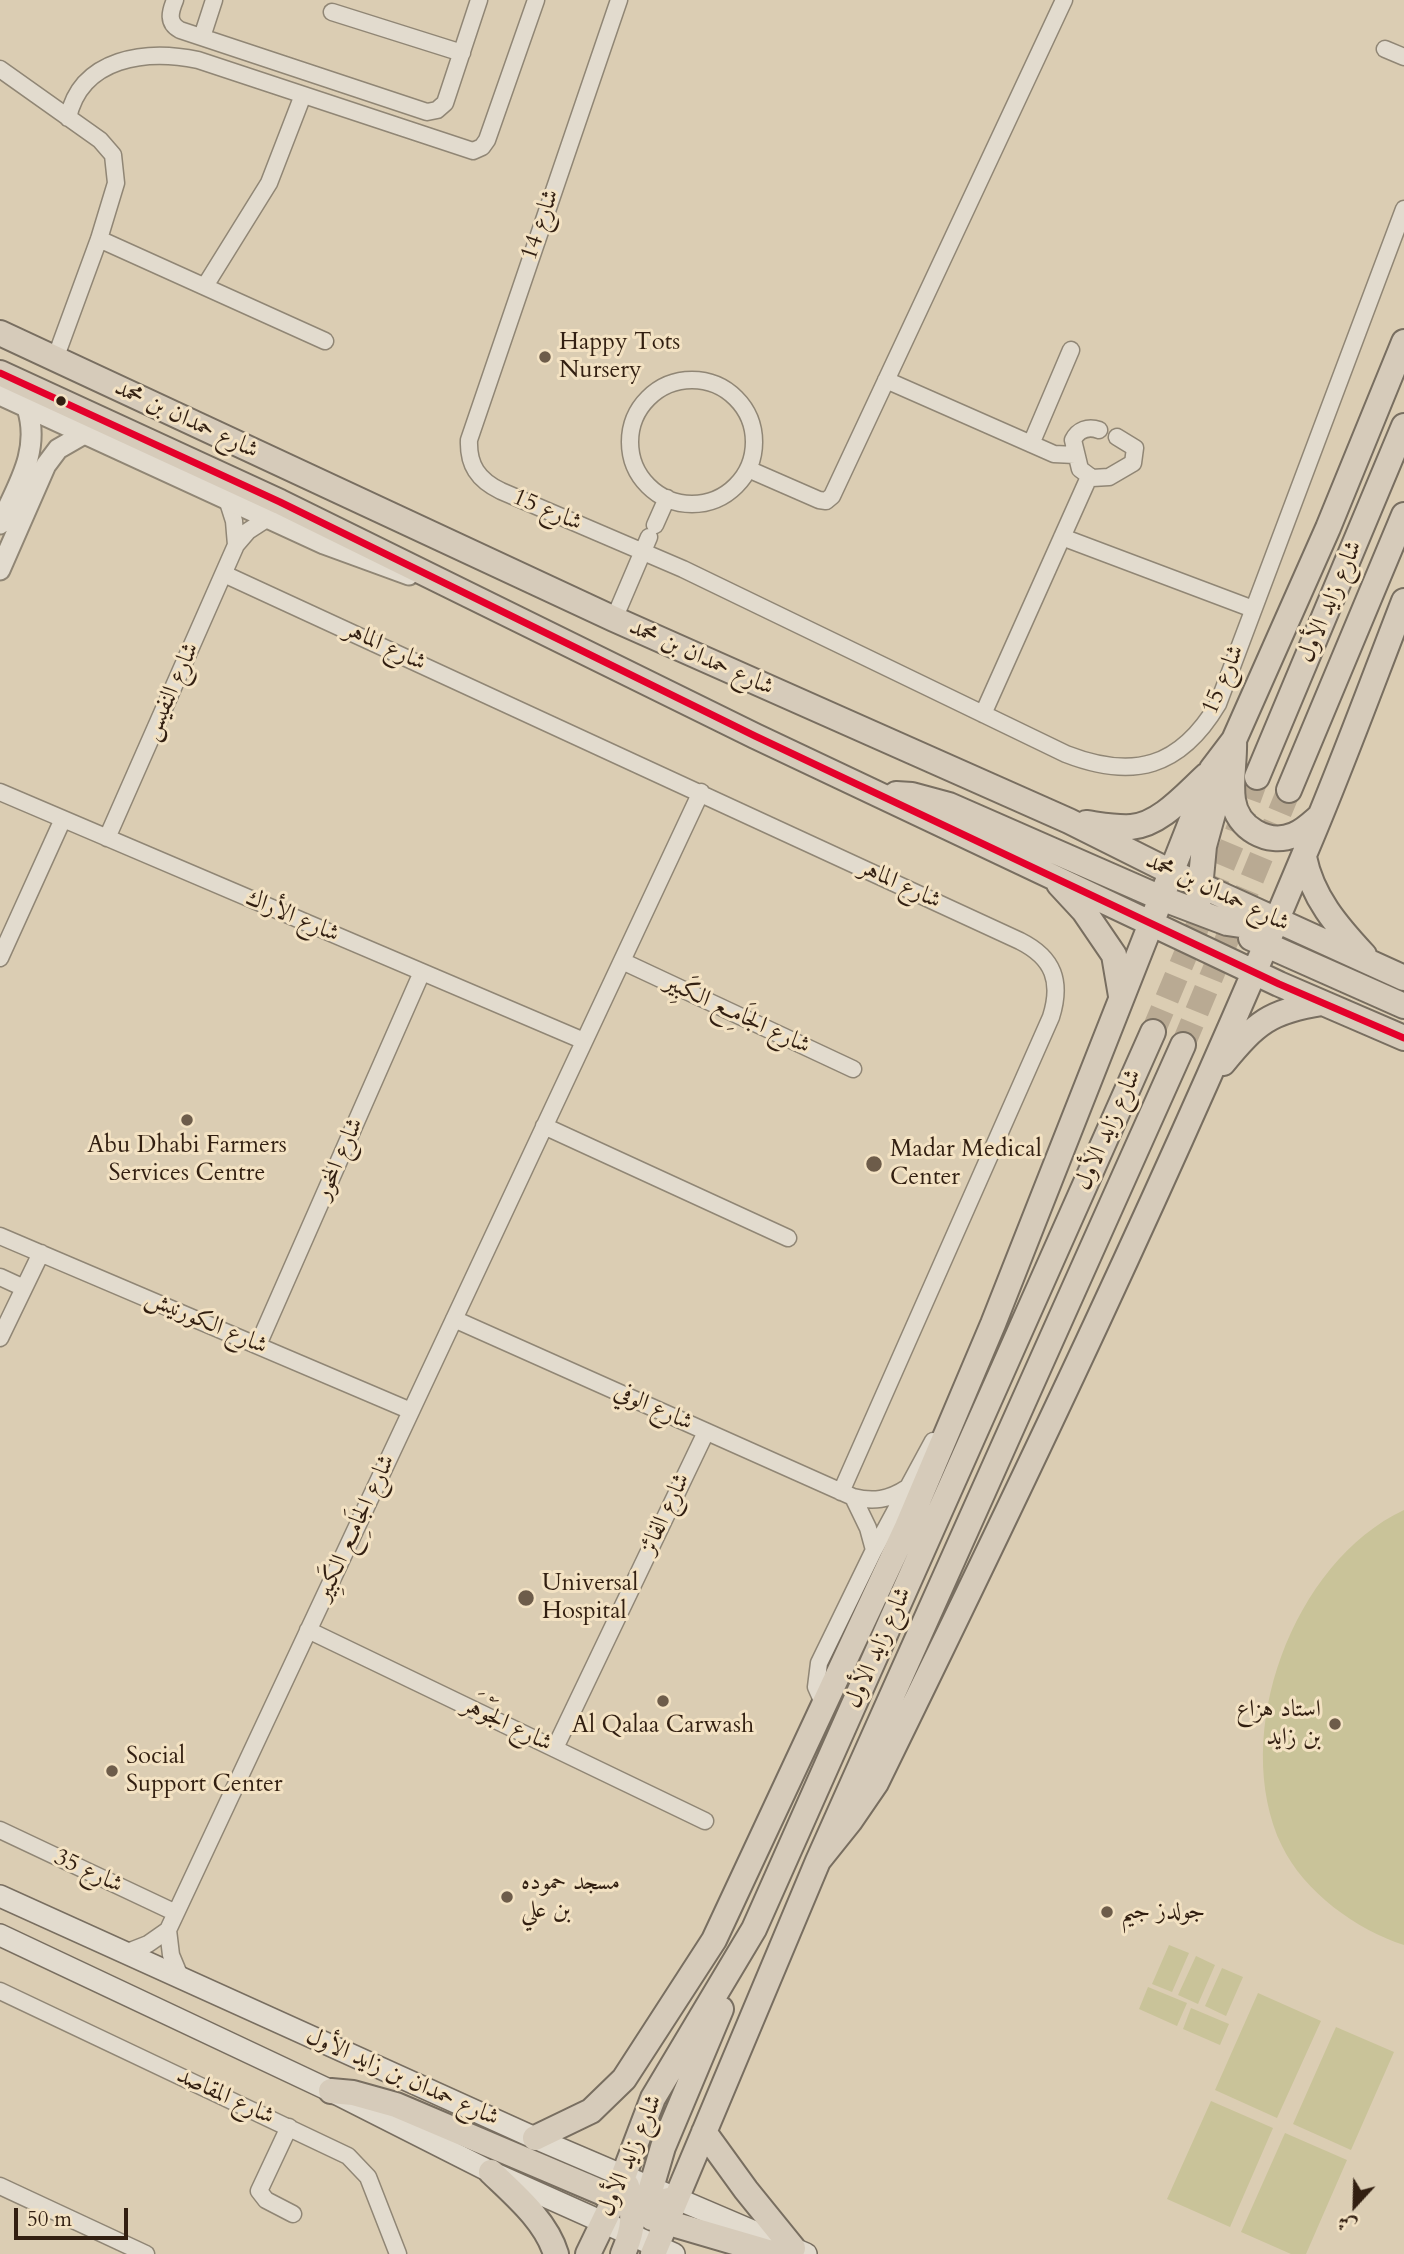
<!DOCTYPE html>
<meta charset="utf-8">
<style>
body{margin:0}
#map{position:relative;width:1404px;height:2254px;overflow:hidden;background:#dbcdb3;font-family:Cardo,Amiri,serif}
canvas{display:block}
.north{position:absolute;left:1320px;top:2170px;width:70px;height:70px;-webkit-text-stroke:5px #f3e2c3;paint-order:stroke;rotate:202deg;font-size:19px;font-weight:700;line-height:28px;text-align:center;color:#321f11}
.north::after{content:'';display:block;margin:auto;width:24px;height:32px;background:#321f11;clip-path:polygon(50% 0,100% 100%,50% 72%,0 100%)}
.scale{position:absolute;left:14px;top:2208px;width:114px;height:32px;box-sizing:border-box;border:4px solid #321f11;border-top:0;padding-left:9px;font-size:21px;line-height:24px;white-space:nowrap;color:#321f11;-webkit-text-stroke:5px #f3e2c3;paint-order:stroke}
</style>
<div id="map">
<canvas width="1404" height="2254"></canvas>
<div class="north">ش</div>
<div class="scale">50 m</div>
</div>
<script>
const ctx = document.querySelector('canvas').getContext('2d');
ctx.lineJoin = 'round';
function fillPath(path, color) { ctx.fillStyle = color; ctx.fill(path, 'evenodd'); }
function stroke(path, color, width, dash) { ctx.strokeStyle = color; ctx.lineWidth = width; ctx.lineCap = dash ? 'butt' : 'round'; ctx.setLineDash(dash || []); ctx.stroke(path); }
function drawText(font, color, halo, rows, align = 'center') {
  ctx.font = font + ' Cardo,Amiri,serif'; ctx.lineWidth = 6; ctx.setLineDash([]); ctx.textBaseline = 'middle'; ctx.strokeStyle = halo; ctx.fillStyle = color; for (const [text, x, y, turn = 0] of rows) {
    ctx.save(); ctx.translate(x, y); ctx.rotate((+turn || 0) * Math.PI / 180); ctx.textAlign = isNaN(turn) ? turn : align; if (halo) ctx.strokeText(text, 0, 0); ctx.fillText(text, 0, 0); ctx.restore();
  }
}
fillPath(new Path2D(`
 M1404 1510V1945C1357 1930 1304 1892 1282 1846 1229 1735 1293 1562 1404 1510Z
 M1169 1945 1189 1953 1172 1992 1152 1984Z
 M1196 1956 1215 1965 1198 2004 1178 1995Z
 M1222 1968 1243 1977 1226 2016 1205 2006Z
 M1148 1987 1187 2003 1177 2026 1139 2009Z
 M1258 1993 1321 2021 1277 2118 1215 2090Z
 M1191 2008 1229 2024 1220 2045 1183 2029Z
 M1336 2027 1394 2052 1351 2150 1293 2124Z
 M1211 2101 1273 2128 1230 2227 1167 2199Z
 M1285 2133 1347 2160 1306 2254H1291L1241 2232Z`), '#c9c399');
stroke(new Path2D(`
 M1153 1032 1235 837 1257 777
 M1183 1045 1289 790`), '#b9aa93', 24, [24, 12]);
const minor = new Path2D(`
 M175 0C170 12 167 23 180 30L427 112 437 110 445 103 479 0
 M619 0 469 440C468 465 478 480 501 491L683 569 1066 754C1133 780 1180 768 1218 704L1404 209
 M332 12 462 53
 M202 37 214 0
 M1385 49 1404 57
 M0 69 100 140 113 155 116 183 99 239 55 359
 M68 118C81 57 147 49 198 60L473 151 482 147 487 140 536 0
 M99 239 325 341
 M205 286 269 183 303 95
 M886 380 1054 454 1075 455
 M630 442a62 62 0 1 1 124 0a62 62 0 1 1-124 0Z
 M1099 430C1088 426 1078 430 1073 440L1080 469 1092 478 1109 477 1133 463 1135 448 1117 437
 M1031 444 1071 350
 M748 469 819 500 826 501 832 496 1064 0
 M227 499 234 521 236 545
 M655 525 667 498
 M1062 537 1253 609
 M224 574 1020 941C1054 958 1062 982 1051 1017L841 1492
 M614 619 649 537
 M983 714 1089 477
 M0 792 584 1041
 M107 838 236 545 248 531 268 518
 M0 958 63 819
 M622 961 853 1069
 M544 1126 788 1238
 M0 1236 411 1411
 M0 1277 24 1288
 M454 1319 853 1497C873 1502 889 1500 907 1488
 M0 1338 41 1253
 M258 1345 422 972
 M853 1497 868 1528 874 1550
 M308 1630 705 1821
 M824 1705 816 1687 819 1663 873 1552 933 1441
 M555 1748 706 1432
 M0 1830 176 1913
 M125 1953 148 1944 168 1930
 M181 1979 171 1955 168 1930 701 792
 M0 1991 348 2156 368 2177 398 2254
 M289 2127 259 2191 266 2200 293 2214
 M0 2186 146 2254`);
const tertiary = new Path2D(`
 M0 395 324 544 409 575
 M0 524C17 486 41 451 27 408
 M0 570 46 465 58 449 84 434`);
const secondary = new Path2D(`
 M0 1896 535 2138 806 2254
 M0 1935 331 2091 491 2172 674 2254`);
const primary = new Path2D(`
 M0 333 614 619 1069 821 1171 872 1404 978
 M0 373 280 502 755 736 1279 984 1404 1038
 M1234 740C1235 760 1230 780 1233 800 1237 828 1268 846 1294 835 1304 831 1312 823 1320 816
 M1257 777 1404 426
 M1289 790 1404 515
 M896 794 912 795 949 805 1161 898 1227 923 1254 927 1276 920
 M1086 823C1101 825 1116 828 1131 827 1160 825 1186 794 1207 775
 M1304 857C1312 897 1337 926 1364 955
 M1059 884 1084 911 1114 955 1121 996
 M1199 899 1204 846 1220 788
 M1251 938 1404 1006
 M1223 1063C1256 1023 1270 1011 1322 1003
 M818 1861 850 1821 876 1783C1026 1477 1173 1169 1304 855 1340 771 1371 686 1404 601
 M331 2091 353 2093 396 2105 615 2198 651 2205 676 2198
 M704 2132 746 2190 793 2248
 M535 2138 591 2111 624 2079 714 1940 907 1527 993 1324 1212 769 1234 740 1328 528 1404 342
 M491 2172C515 2195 546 2221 556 2254
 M652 2218 651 2188 663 2147 721 2009
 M652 2218 775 2254
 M588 2254 615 2198 653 2098 754 1929 1153 1032
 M623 2254C634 2228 635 2214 627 2186
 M653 2254 818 1861 1183 1045`);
stroke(minor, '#908675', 19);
stroke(tertiary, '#908675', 23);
stroke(secondary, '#786e60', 24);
stroke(primary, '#786e60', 28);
stroke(minor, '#e2dbce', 16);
stroke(tertiary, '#e2dbce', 19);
stroke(secondary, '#e2dbce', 21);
stroke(primary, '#d6cbba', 24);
stroke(new Path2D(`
 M0 373 280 502 755 736 1279 984 1404 1038`), '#e4002b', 7);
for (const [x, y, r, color] of [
 [545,357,7,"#6d5c4a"],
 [61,401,6,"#321f11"],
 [187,1120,7,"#6d5c4a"],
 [874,1164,9,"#6d5c4a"],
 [526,1598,9,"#6d5c4a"],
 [663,1701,7,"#6d5c4a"],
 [1335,1724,7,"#6d5c4a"],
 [112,1771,7,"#6d5c4a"],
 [507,1897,7,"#6d5c4a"],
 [1107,1912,7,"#6d5c4a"]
]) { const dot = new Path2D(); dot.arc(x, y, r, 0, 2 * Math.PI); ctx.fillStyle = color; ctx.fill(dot); stroke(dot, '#f3e2c3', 2.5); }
drawText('24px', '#321f11', '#f3e2c3', [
 ["شارع 14",541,225,-71],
 ["شارع حمدان بن محمد",186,420,25],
 ["شارع 15",547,511,23],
 ["شارع زايد الأول",1331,602,-67],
 ["شارع الماهر",385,647,25],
 ["شارع حمدان بن محمد",701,658,24],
 ["شارع 15",1224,680,-67],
 ["شارع النفيس",172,692,-66],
 ["شارع الماهر",900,885,25],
 ["شارع حمدان بن محمد",1217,893,25],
 ["شارع الأراك",292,917,23],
 ["شارع الجَامِع الكَبِير",737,1015,25],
 ["شارع زايد الأول",1109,1130,-66],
 ["شارع المخور",340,1159,-66],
 ["شارع الكورنيش",206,1323,23],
 ["شارع الوفي",653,1408,24],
 ["شارع الفائز",666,1514,-65],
 ["شارع الجَامِع الكَبِير",356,1528,-65],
 ["شارع زايد الأول",879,1648,-66],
 ["شارع الجَوْهَر",507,1725,26],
 ["شارع 35",88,1872,25],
 ["شارع حمدان بن زايد الأول",402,2078,24],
 ["شارع المقاصد",225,2097,25],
 ["شارع زايد الأول",631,2156,-67]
]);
drawText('24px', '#321f11', '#f3e2c3', [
 ["Happy Tots",559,343],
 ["Nursery",559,371],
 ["Abu Dhabi Farmers",187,1146,"center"],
 ["Services Centre",187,1174,"center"],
 ["Madar Medical",890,1150],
 ["Center",890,1178],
 ["Universal",542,1584],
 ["Hospital",542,1612],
 ["استاد هزاع",1321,1710,"right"],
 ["بن زايد",1321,1738,"right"],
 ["Al Qalaa Carwash",663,1726,"center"],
 ["Social",126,1757],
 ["Support Center",126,1785],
 ["مسجد حموده",521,1883],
 ["بن علي",521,1911],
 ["جولدز جيم",1121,1912]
], 'left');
</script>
